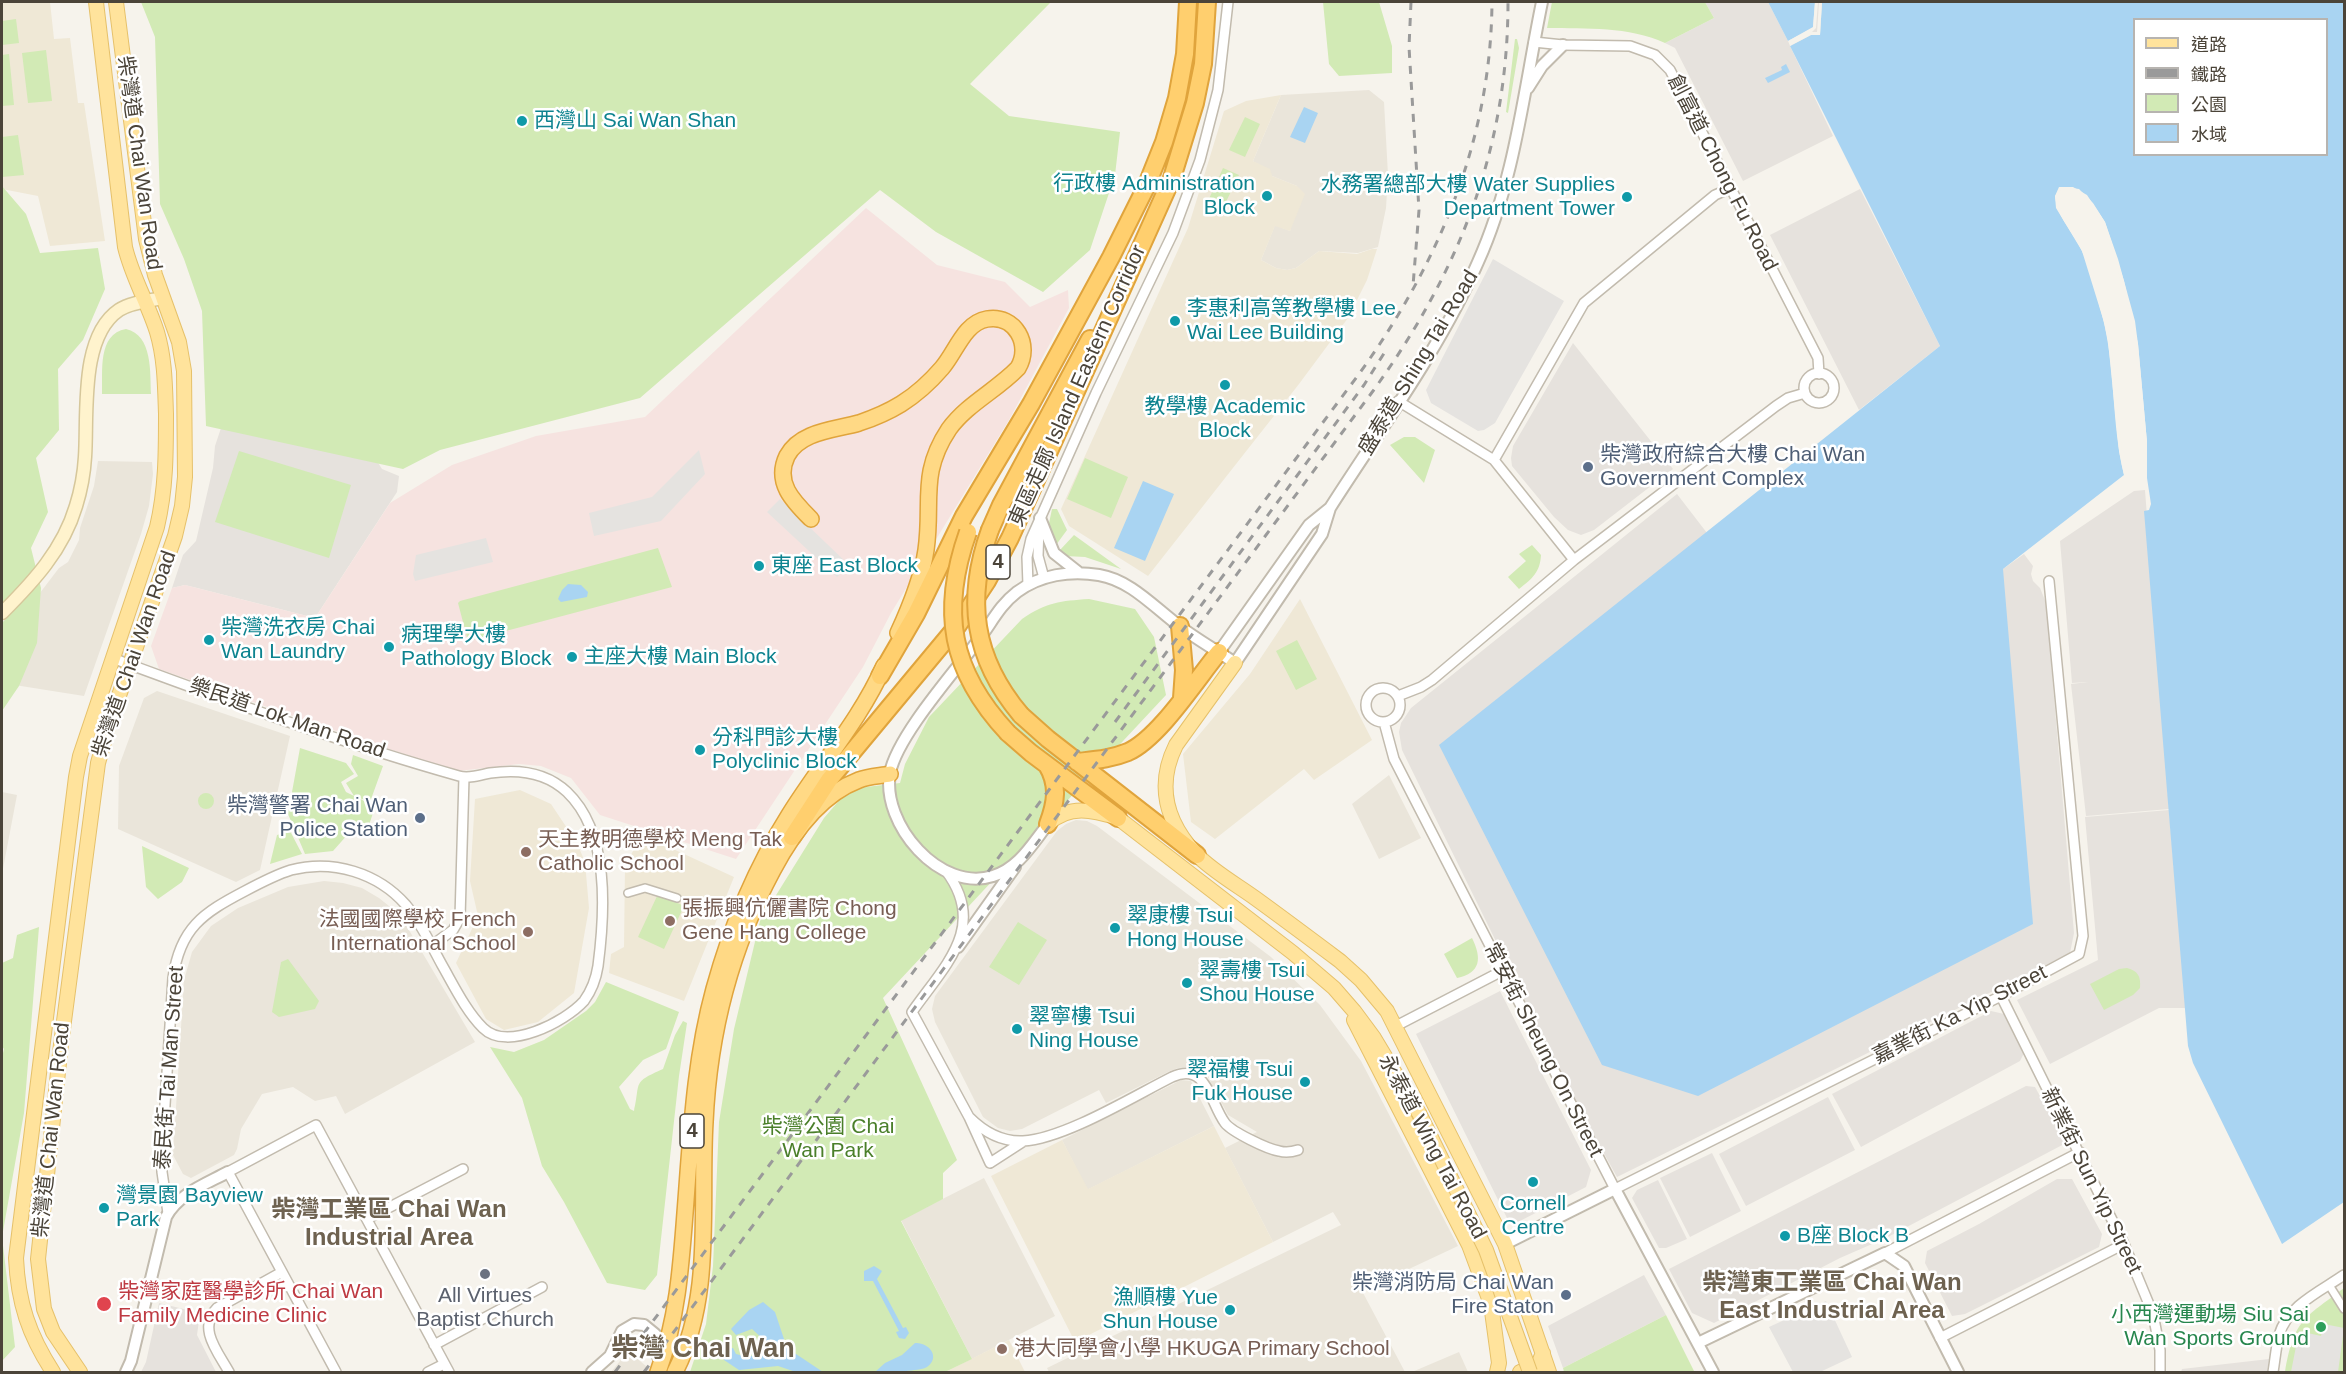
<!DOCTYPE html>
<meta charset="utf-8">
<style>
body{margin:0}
#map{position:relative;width:2346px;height:1374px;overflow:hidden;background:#f6f3ec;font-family:Helvetica,"Noto Sans TC",sans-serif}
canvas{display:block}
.frame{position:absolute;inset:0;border:3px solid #4b4439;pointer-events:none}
.legend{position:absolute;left:2133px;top:18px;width:195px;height:138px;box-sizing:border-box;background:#fff;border:2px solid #b7b4b0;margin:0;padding:8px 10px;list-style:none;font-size:18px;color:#4b4439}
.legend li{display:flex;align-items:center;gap:12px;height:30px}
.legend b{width:30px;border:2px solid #b7b4b0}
</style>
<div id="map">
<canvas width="2346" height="1374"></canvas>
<div class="frame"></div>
<ul class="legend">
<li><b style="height:8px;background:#ffe39c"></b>道路</li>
<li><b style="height:8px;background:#9a9a9a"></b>鐵路</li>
<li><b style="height:16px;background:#d2eab5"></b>公園</li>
<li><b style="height:16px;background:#a9d4f2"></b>水域</li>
</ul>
</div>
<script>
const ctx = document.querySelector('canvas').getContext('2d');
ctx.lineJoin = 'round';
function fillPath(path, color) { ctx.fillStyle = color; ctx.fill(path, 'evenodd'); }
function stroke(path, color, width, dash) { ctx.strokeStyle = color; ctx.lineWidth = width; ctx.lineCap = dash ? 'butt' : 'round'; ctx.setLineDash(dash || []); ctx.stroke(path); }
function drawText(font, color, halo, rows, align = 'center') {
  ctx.font = font + ' Helvetica,"Noto Sans TC",sans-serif'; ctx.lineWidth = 5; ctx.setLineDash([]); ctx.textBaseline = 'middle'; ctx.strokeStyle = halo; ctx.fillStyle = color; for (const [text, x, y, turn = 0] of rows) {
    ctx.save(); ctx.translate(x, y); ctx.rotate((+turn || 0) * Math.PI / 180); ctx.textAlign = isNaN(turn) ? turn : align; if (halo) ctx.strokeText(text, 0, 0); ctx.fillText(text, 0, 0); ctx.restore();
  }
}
fillPath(new Path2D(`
 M1369 90 1384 102 1388 175 1386 208 1378 247 1358 253 1319 251 1296 268 1287 270 1276 268 1261 260 1275 225 1290 231 1297 186 1272 176 1253 161 1281 95Z
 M98 461 152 462 153 474 149 506 141 534 84 696 2 683 17 623 59 568 68 562 79 540 80 528 94 486Z
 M157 691 290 736 260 870 236 882 118 829 119 766 144 698Z
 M1389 775 1421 838 1379 859 1352 804Z
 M2 792 17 795 2 874Z
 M1076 820 1087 821 1097 826 1271 957 1320 1005 1361 1061 1458 1246 1362 1291 1405 1372H1049L1047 1368 1341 1225 1333 1212 1273 1242 1225 1148 1257 1132 1228 1115 1208 1077 1199 1071 1189 1067 1178 1068 1170 1071 1106 1103 1099 1090 1022 1129 1010 1131 998 1128 983 1117 935 1022 932 1009 935 996 1057 831 1066 824Z
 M324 881 343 883 362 888 379 898 394 910 406 925 475 1042 345 1114 336 1096 315 1101 293 1087 262 1094 241 1129 237 1149 234 1155 191 1178 183 1174 173 1155 184 980 192 952 211 926 238 908 288 887Z
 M1181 1080 1191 1081 1214 1126 1087 1190 1062 1140Z
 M984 1178 1055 1316 972 1359 901 1220Z
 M628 1351 652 1371 650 1372H611Z
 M1459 1352 1468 1372H1412Z`), '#eae5da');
fillPath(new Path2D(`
 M1705 2H1768L1788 41 1813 28 1815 2H1822L1820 35 1790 46 1833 136 1743 181 1675 48 1665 43 1714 18Z
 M1860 189 1940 346 1859 410 1770 235Z
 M1573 343 1673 469 1594 530 1581 535 1568 530 1554 517 1512 466 1511 458 1513 446Z
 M222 425 375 458 382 469 399 476 397 492 315 618 185 585 172 588 183 555 196 541 213 468 215 446Z
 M2145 490 2169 809 2086 816 2071 684 2088 682 2072 683 2060 541 2134 491Z
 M1677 494 1707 533 2003 569 2024 554 2033 566 2031 574 2033 581 2040 588 2046 603 2074 933 2070 953 1617 1177 1568 1088 1402 750 1399 732 1401 723 1411 708Z
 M2169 810 2186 1008H2159L2050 1064 2017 1000 2098 960 2085 817Z
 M1500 991 1591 1170 1586 1187 1518 1222 1507 1218 1416 1034Z
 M1991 1011 2004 1014 2024 1053 2020 1061 1861 1147 1832 1094Z
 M2026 1086 2035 1087 2066 1143 1886 1238 1840 1258 1714 1323 1692 1313 1669 1269Z
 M1828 1097 1855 1150 1746 1206 1719 1154Z
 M1712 1153 1741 1211 1690 1237 1660 1178Z
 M2057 1179H2072L2102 1234 2099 1247 1965 1314 1952 1316 1925 1263 1927 1251 1979 1224Z
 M1658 1180 1687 1239 1666 1248H1659L1632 1198 1637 1190Z
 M1644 1275 1666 1315 1563 1368 1548 1326Z
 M159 1303 200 1313 197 1335 216 1372H141L146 1362Z
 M2269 1359 2267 1372H2181L2182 1369Z`), '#e6e2dd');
fillPath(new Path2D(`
 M2 2H50L54 39 70 38 78 103H84L105 241 50 246 38 196 2 189Z
 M1281 95 1253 161 1270 169 1272 176 1297 186 1305 194 1290 231 1275 226 1261 260 1276 268 1287 270 1296 268 1319 251 1357 254 1372 249H1377L1367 280 1348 318 1299 384 1148 576 1069 526 1061 509 1188 228 1224 111 1246 101Z
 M1300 599 1372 740 1314 780 1304 769 1215 839 1191 822 1183 754 1250 674Z
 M520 790 551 804 577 843 585 862 589 908 574 993 538 1022 504 1030 486 1019 456 963 478 916 470 881 475 799Z
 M647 837 734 877 684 1001 609 973 611 954 624 947 625 866 640 838Z
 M1214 1126 1273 1242 1075 1342 991 1176 1062 1140 1088 1189Z
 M1009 1340 1025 1372H945Z`), '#efe8d6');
fillPath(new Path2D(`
 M866 208 937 265 1005 282 1030 307 1068 290 1069 308 1009 420 891 613 863 667 736 859 600 815 571 778 541 766 519 764 458 771 373 744 159 669 151 646 172 588 185 585 315 618 390 503 452 465 536 436 645 417Z`), '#f6e3e0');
fillPath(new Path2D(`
 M141 2H1051L970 84 1009 116 1120 132 1115 175 1090 250 1043 292 936 232 880 190 640 398 440 450 403 469 206 426 202 311 184 259 160 204 155 37Z
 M1323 2H1379L1392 46V73L1339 76 1329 64Z
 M1552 2H1705L1714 18 1665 43C1628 26 1587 29 1547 28Z
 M16 19 19 43 2 45V21Z
 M1515 39H1517L1519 48 1508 113 1506 112Z
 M46 50 52 101 28 103 22 53Z
 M9 54 14 105 2 106V55Z
 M1245 117 1260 124 1245 157 1229 150Z
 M18 135 24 175 2 177V137Z
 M1223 168 1239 175 1223 208 1208 201Z
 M2 186 26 214 40 253 98 248 105 289 83 340 58 369 59 430 36 458 48 512 31 548 41 588 37 643 19 686 2 711V623L10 614 2 608Z
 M126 329C153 335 150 373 151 394H102C103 372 97 334 126 329Z
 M1404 437H1415L1435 450 1424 483 1390 445Z
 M239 451 351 485 329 558 215 522Z
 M1085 458 1128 477 1111 518 1067 499Z
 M1052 509H1057L1067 530 1056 545 1048 528Z
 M1074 535 1121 569 1085 557 1065 556 1060 550Z
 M1532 545 1541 555C1540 572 1533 578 1519 589L1508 577 1526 561 1519 554Z
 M658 548 672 587 468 641 458 603 460 601Z
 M1089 599 1135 609 1154 637 1166 695 883 998 957 1160 943 1173V1199L901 1221 972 1359 945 1372H690L706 1324 713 1266 719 1122 734 1029 760 921 824 818 849 789 900 783 905 764 929 717 1022 619C1047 602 1060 601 1089 599Z
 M1297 640 1317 679 1296 690 1276 651Z
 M300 748 346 763 354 774 341 782 346 792 354 796 346 783 358 776 351 764 353 755 383 766 370 802 357 797 375 807 366 834 349 833 333 851 305 854 288 814Z
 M198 801a8 8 0 1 1 16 0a8 8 0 1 1-16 0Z
 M290 831 302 854 270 864 277 835Z
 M142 846 189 868 182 882 158 899 146 887Z
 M658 894 684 906 664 949 638 937Z
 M1018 922 1047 940 1019 985 989 967Z
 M39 927 24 1113 2 1237 15 1347 2 1361V1057L4 1049 2 1046V963L13 958 17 935Z
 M1472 938C1482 958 1481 973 1457 978L1444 954Z
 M288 959 319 1001 315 1009 279 1017 272 1012 281 962Z
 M2127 968C2138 971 2141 976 2140 988L2133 995 2104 1010 2090 984 2119 969Z
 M606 982 679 1012 666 1049 643 1060 619 1087 630 1109 634 1111C641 1082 631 1083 663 1069L675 1035 683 1021 687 1023 679 1076 657 1275 645 1290 607 1283 564 1202 542 1166 522 1098 490 1047 514 1052 544 1040 586 1011 595 1002Z
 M2344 1288V1372H2285C2294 1320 2303 1319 2344 1288Z
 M1666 1315 1694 1371 1564 1372 1563 1368Z`), '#d2eab5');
fillPath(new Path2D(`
 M1493 259 1564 301 1495 423 1484 430 1478 431 1431 403 1426 390Z
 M699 450 705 474 661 521 594 536 589 513 652 497Z
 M780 499 849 565 837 577 767 512Z
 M486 538 493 562 415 581 413 574 416 555Z
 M1826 1301 1852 1357 1820 1372H1793L1769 1327Z
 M2324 1324 2344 1328 2338 1372H2291L2299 1331 2321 1336Z`), '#e5e3e0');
fillPath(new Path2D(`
 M1768 2H1815L1813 28 1788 41Z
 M1822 2H2344V1202L2282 1244 2193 1063 2188 1046 2144 511 2149 510 2151 504 2147 478V442L2138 344 2124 281 2105 222 2093 203 2079 189 2063 187 2055 196C2057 217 2072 230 2081 249 2091 269 2096 293 2102 315 2116 367 2111 422 2124 475L2003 569 2033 924 1698 1096 1602 1065 1439 745 1940 346 1790 46 1811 35H1820ZM2134 20H2326V154H2134Z
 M1786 64 1790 72 1768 83 1765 78 1782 70 1781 67Z
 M1304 107 1318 113 1305 143 1290 137Z
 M1143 481 1174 494 1145 561 1114 548Z
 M568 584 581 585 588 592 587 597 561 602 558 599 562 590Z
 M874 1266 882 1271 877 1279 903 1328 906 1327 909 1333 905 1339 899 1338 896 1332 899 1331 873 1281H864V1271Z
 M763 1302 775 1312 787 1348 823 1372H796L778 1366 739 1370 724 1360 723 1349 733 1348 736 1354 748 1357 763 1352V1339L752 1329 736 1335 731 1329 749 1310Z
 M915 1343C929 1342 941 1357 927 1367 922 1371 883 1373 875 1372L885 1363 902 1355Z`), '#a9d4f2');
fillPath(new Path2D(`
 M1815 2H1818L1816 28 1812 32H1817L1819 2H1822L1820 35H1811L1790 46 1788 41 1813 27Z
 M2059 187H2073L2087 195 2105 222 2118 259 2135 321 2138 344 2147 442V478H2144V442L2135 344 2132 322 2115 260 2102 223 2085 197 2073 190H2061L2058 196 2059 207 2085 250 2111 341 2122 451 2127 475H2124L2119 451 2108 341 2104 322 2082 251 2056 208 2055 196Z`), '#f6f3ec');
const pedestrian = new Path2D(`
 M628 893 645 888 677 898
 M2329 1285 2344 1309`);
const minor = new Path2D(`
 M1534 42 1563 45 1630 46 1655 55 1670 70 1818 358 1819 374
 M1804 388a15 15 0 1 1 30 0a15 15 0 1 1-30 0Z
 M1398 401 1494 460 1574 560
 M1494 460 1584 303 1715 195 1731 188
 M1039 526 1038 556 1044 578
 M1028 585 1027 557 1031 539 1096 393 1173 233 1200 160 1218 90 1228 2
 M112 658C226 700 341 743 459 776 469 779 480 775 490 773 517 769 546 772 567 792 610 833 605 912 598 966 596 979 592 990 584 1001 565 1022 507 1052 483 1028 466 1011 454 986 442 965 431 945 421 923 406 905 378 873 333 859 291 870 275 875 260 883 245 891 203 913 180 928 173 978L162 1152V1172L168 1213
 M1366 705a17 17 0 1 1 34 0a17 17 0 1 1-34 0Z
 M1398 696 1421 687 1432 680 1574 560 1776 406 1788 398 1805 393
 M1384 722 1394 759 1615 1189 2001 996 2079 954 2083 936 2049 581
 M946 871C988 927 945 965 912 1012L969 1117 990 1163 1024 1141
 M431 946 453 930 460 918 464 777
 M2001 996 2124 1244 2153 1314 2160 1350V1372
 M1396 1026 1502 971
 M969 1117C983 1131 1002 1142 1023 1141 1064 1139 1134 1096 1172 1077 1207 1061 1210 1103 1225 1123 1232 1132 1267 1149 1279 1151 1286 1153 1292 1152 1298 1150
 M367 1219 463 1169
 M1885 1253 2080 1152
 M1940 1338 2124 1244
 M434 1345 542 1287
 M229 1372C218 1352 197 1328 217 1308L282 1272
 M336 1372 228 1172 316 1125 449 1372
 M428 1372 444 1364
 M2273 1372C2275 1360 2276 1347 2279 1335 2288 1305 2321 1291 2344 1275`);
const tertiary = new Path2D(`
 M1528 88 1542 66 1563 45
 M1040 518 1054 553 1078 572
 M1219 652 1309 525 1330 508
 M1048 824C1032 844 1019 868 993 876 940 893 881 824 890 773 897 736 956 670 980 638 992 622 1000 605 1017 592 1040 575 1070 570 1099 575 1130 580 1154 607 1178 625 1196 639 1216 650 1235 663L1322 534 1330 508C1381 428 1440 349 1478 262 1515 180 1524 89 1542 2
 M958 947 1015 867
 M1505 1244 1615 1189 1713 1372
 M1698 1343 1885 1253 1904 1266 1958 1372
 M126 1372 131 1361 166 1217C178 1194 206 1184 228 1172
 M592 1372 610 1356 622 1331 634 1324 644 1325 655 1334 659 1344 658 1357`);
const secondary = new Path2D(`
 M2 613C33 582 63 550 76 506 81 490 84 474 85 457 88 416 79 337 119 310 131 302 149 301 163 298`);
const primary = new Path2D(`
 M1235 663 1176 745C1156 785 1166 822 1196 854 1211 870 1237 885 1255 898 1284 919 1312 940 1340 961L1361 980 1387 1011 1505 1244 1549 1372
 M1048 824C1069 804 1093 810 1118 818L1293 953 1334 988 1354 1011 1374 1038 1419 1113
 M1354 1020 1469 1245 1491 1304 1499 1363 1497 1372
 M53 1372C29 1335 18 1303 16 1258L76 777 80 756 157 527C166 489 166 453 166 414 165 386 165 359 157 332 148 303 132 277 125 247L96 2
 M80 1372 53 1332 44 1309 38 1259 61 1044 98 763 109 724 175 536 182 506 185 477 184 371 179 342 155 275 146 239 116 2
 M1520 1372 1537 1367 1543 1353`);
const trunk = new Path2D(`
 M811 519C794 502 774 483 787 456 800 431 835 430 859 423 874 418 888 412 901 404 917 394 930 382 942 368 956 352 964 323 987 319 1015 314 1032 345 1018 368 997 390 967 404 949 429 919 474 933 502 926 550 922 578 910 607 898 633
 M658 1372C677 1321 681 1267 685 1213 691 1137 694 1062 714 989 731 927 755 869 789 815 820 765 860 720 884 666
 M675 1372C714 1296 700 1205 705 1122 709 1035 731 948 773 870 792 834 819 795 859 780 869 776 880 776 890 774`);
const motorway = new Path2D(`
 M990 530 1001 505 1090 339
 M1180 626 1184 670 1182 698
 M880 676 916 614 964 516 1031 404 1111 257 1146 187 1164 142 1177 98 1185 54 1188 2
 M1021 715 1048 739 1197 855
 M1008 733 1031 753 1118 818
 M1077 762C1095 760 1111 759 1128 752 1159 738 1196 680 1219 652
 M1047 765C1059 785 1056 803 1048 824
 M792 837 829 780 958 625 987 581 1010 538 1172 178 1195 103 1203 64 1207 2`);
stroke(pedestrian, '#c2bbae', 10);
stroke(minor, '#c2bbae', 12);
stroke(tertiary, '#c2bbae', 14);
stroke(secondary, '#d6c79b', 15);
stroke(primary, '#e6c16a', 16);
stroke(trunk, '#e0a43c', 18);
stroke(motorway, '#e0a43c', 20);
stroke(pedestrian, '#fff', 7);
stroke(minor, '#fff', 9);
stroke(tertiary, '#fff', 10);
stroke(secondary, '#fff3cd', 12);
stroke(primary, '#ffe39c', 14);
stroke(trunk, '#ffd985', 15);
stroke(motorway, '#ffcf6e', 16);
stroke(new Path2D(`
 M1411 2 1409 47 1419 210 1413 286
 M1115 722 1364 385 1388 347
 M615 1372 1359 374C1439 263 1491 140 1492 2
 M644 1372 1373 391C1459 272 1508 149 1508 2`), '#9a9a9a', 3, [8, 8]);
const primaryBridge = new Path2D(`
 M1419 1113 1486 1250 1530 1372`);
const motorwayBridge = new Path2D(`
 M990 530C965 599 973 658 1021 715
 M968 532C940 611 950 671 1008 733`);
stroke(primaryBridge, '#e6c16a', 16, []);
stroke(motorwayBridge, '#e0a43c', 20, []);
stroke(primaryBridge, '#ffe39c', 14);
stroke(motorwayBridge, '#ffcf6e', 16);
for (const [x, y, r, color] of [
 [522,121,6,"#0f9aa8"],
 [1267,196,6,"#0f9aa8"],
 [1627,197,6,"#0f9aa8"],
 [1175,321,6,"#0f9aa8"],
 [1225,385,6,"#0f9aa8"],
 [1588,467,6,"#5c6f8a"],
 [759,566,6,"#0f9aa8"],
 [209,640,6,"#0f9aa8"],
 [389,647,6,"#0f9aa8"],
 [572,657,6,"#0f9aa8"],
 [700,750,6,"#0f9aa8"],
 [420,818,6,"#5c6f8a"],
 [526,852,6,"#8d6e63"],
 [670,921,6,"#8d6e63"],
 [1115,928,6,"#0f9aa8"],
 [528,932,6,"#8d6e63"],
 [1187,983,6,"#0f9aa8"],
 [1017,1029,6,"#0f9aa8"],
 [1305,1082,6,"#0f9aa8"],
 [1533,1182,6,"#0f9aa8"],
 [104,1208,6,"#0f9aa8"],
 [1785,1236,6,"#0f9aa8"],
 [485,1274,6,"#6b7280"],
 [1566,1295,6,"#5c6f8a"],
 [104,1304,8,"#e0444e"],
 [1230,1310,6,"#0f9aa8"],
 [2321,1327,6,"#2e9e5b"],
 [1002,1349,6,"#8d6e63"]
]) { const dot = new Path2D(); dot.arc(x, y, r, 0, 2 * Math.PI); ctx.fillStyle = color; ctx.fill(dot); stroke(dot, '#fff', 2); }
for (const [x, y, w] of [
 [998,562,24],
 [692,1131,24]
]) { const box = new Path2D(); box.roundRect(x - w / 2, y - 17, w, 34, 4.5); ctx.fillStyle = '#fff'; ctx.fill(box); stroke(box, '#4b4439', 1.5); }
drawText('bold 20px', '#4b4439', null, [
 ["4",998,562],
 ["4",692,1131]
]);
drawText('21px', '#0d838f', '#fff', [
 ["西灣山 Sai Wan Shan",534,121],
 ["行政樓 Administration",1255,184,"right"],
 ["Block",1255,208,"right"],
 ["水務署總部大樓 Water Supplies",1615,185,"right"],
 ["Department Tower",1615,209,"right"],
 ["李惠利高等教學樓 Lee",1187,309],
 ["Wai Lee Building",1187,333],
 ["教學樓 Academic",1225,407,"center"],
 ["Block",1225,431,"center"],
 ["東座 East Block",771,566],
 ["柴灣洗衣房 Chai",221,628],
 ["Wan Laundry",221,652],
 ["病理學大樓",401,635],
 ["Pathology Block",401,659],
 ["主座大樓 Main Block",584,657],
 ["分科門診大樓",712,738],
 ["Polyclinic Block",712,762],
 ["翠康樓 Tsui",1127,916],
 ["Hong House",1127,940],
 ["翠壽樓 Tsui",1199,971],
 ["Shou House",1199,995],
 ["翠寧樓 Tsui",1029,1017],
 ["Ning House",1029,1041],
 ["翠福樓 Tsui",1293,1070,"right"],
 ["Fuk House",1293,1094,"right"],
 ["灣景園 Bayview",116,1196],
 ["Park",116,1220],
 ["Cornell",1533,1204,"center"],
 ["Centre",1533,1228,"center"],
 ["B座 Block B",1797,1236],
 ["漁順樓 Yue",1218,1298,"right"],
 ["Shun House",1218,1322,"right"]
], 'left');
drawText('21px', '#4b4439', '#fff', [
 ["柴灣道 Chai Wan Road",139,163,82],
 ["創富道 Chong Fu Road",1722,173,63],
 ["盛泰道 Shing Tai Road",1419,363,-59],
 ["東區走廊 Island Eastern Corridor",1078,386,-66],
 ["柴灣道 Chai Wan Road",135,654,-71],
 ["樂民道 Lok Man Road",287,719,19],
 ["嘉業街 Ka Yip Street",1960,1015,-27],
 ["常安街 Sheung On Street",1543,1050,63],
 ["泰民街 Tai Man Street",170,1068,-86],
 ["柴灣道 Chai Wan Road",52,1130,-84],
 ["永泰道 Wing Tai Road",1432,1147,62],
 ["新業街 Sun Yip Street",2091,1181,64]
]);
drawText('21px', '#4e5e75', '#fff', [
 ["柴灣政府綜合大樓 Chai Wan",1600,455,"left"],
 ["Government Complex",1600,479,"left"],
 ["柴灣警署 Chai Wan",408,806],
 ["Police Station",408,830],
 ["柴灣消防局 Chai Wan",1554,1283],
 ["Fire Staton",1554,1307]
], 'right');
drawText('21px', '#785e54', '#fff', [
 ["天主教明德學校 Meng Tak",538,840],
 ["Catholic School",538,864],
 ["張振興伉儷書院 Chong",682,909],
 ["Gene Hang College",682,933],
 ["法國國際學校 French",516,920,"right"],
 ["International School",516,944,"right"],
 ["港大同學會小學 HKUGA Primary School",1014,1349]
], 'left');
drawText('21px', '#4a7f2a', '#fff', [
 ["柴灣公園 Chai",828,1127],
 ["Wan Park",828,1151]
]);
drawText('21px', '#be3a42', '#fff', [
 ["柴灣家庭醫學診所 Chai Wan",118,1292],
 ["Family Medicine Clinic",118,1316]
], 'left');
drawText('21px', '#5b616d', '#fff', [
 ["All Virtues",485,1296],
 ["Baptist Church",485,1320]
]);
drawText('21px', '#27864d', '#fff', [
 ["小西灣運動場 Siu Sai",2309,1315],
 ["Wan Sports Ground",2309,1339]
], 'right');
drawText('bold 24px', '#6e6250', '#fff', [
 ["柴灣工業區 Chai Wan",389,1210],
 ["Industrial Area",389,1238],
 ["柴灣東工業區 Chai Wan",1832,1283],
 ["East Industrial Area",1832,1311]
]);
drawText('bold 27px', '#6e6250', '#fff', [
 ["柴灣 Chai Wan",703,1350]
]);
</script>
